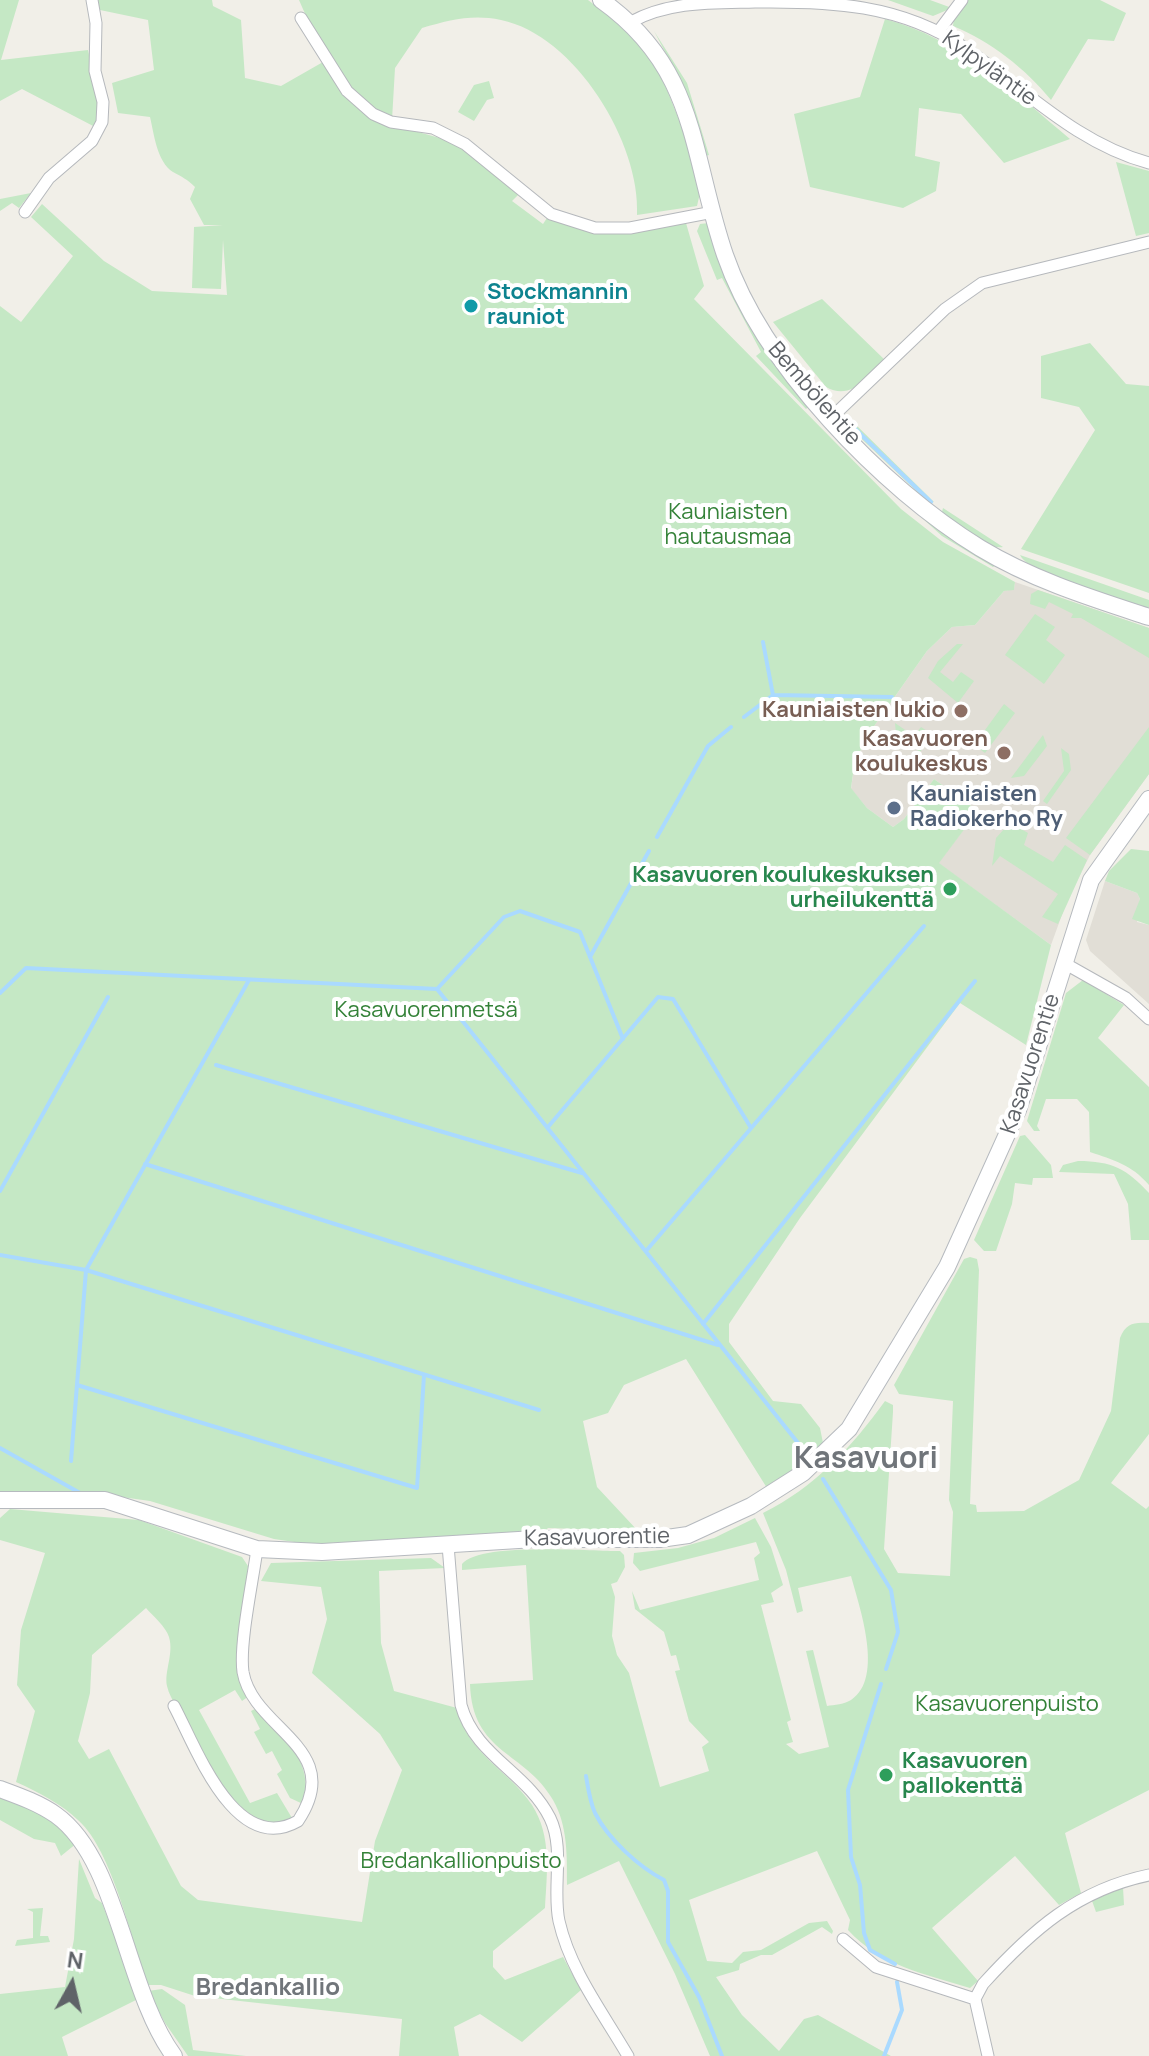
<!DOCTYPE html>
<meta charset="utf-8">
<style>
body{margin:0}
#map{position:relative;width:1149px;height:2056px;overflow:hidden;background:#f1efe8;font-family:Manrope,sans-serif}
canvas{display:block}
.north{position:absolute;left:32px;top:1944px;width:80px;height:80px;-webkit-text-stroke:6px #fff;paint-order:stroke;rotate:8deg;font-size:22px;font-weight:700;line-height:32px;text-align:center;color:#5f6368}
.north::after{content:'';display:block;margin:auto;width:28px;height:36px;background:#5f6368;clip-path:polygon(50% 0,100% 100%,50% 72%,0 100%)}
</style>
<div id="map">
<canvas width="1149" height="2056"></canvas>
<div class="north">N</div>
</div>
<script>
const ctx = document.querySelector('canvas').getContext('2d');
ctx.lineJoin = 'round';
function fillPath(path, color) { ctx.fillStyle = color; ctx.fill(path, 'evenodd'); }
function stroke(path, color, width, dash) { ctx.strokeStyle = color; ctx.lineWidth = width; ctx.lineCap = dash ? 'butt' : 'round'; ctx.setLineDash(dash || []); ctx.stroke(path); }
function drawText(font, color, halo, rows, align = 'center') {
  ctx.font = font + ' Manrope,sans-serif'; ctx.lineWidth = 8; ctx.setLineDash([]); ctx.textBaseline = 'middle'; ctx.strokeStyle = halo; ctx.fillStyle = color; for (const [text, x, y, turn = 0] of rows) {
    ctx.save(); ctx.translate(x, y); ctx.rotate((+turn || 0) * Math.PI / 180); ctx.textAlign = isNaN(turn) ? turn : align; if (halo) ctx.strokeText(text, 0, 0); ctx.fillText(text, 0, 0); ctx.restore();
  }
}
fillPath(new Path2D(`
 M1015 582 1149 628V774L1090 855 1067 901 1051 945 938 863 978 811 934 779 904 819 893 827 867 808 851 789 854 767 865 739 927 651 952 627 975 625 1004 591 1014 589Z
 M1105 881 1137 893 1140 899 1137 922 1149 925V1004L1090 951 1086 940Z`), '#e1ded6');
fillPath(new Path2D(`
 M0 0H19L1 60 88 50 98 95 97 128 22 89 0 101Z
 M97 0H212L213 6 241 20 245 78 281 86 323 62 340 89 400 127 447 140 476 157 519 194 512 201 543 224 547 218C601 236 631 232 686 223L704 286 694 299 901 509 943 542 1015 582 1014 590 1004 591 975 625 952 627 927 651 865 739 854 767 851 788 867 808 893 827 904 819 934 779 978 811 939 863 1051 945 1026 1045 960 1003 800 1218 729 1324V1342L773 1401 801 1404 820 1428 824 1448 767 1488 686 1359 624 1385 608 1413 583 1421 597 1487 638 1531 548 1528 543 1533 308 1544 274 1539 150 1501 93 1493H0V306L21 322 73 256 31 217 42 204 104 261 152 291 227 295 223 240 221 289 192 288 194 227 223 225H204L190 199 195 187C187 179 182 177 173 172 157 162 154 134 150 117L118 113 112 83 154 70 148 20 100 10Z
 M299 0H588L629 31 659 70 686 137 700 193 697 206 637 215C641 144 575 35 501 20 472 14 450 20 422 28L395 68 392 120C346 97 319 46 299 0Z
 M888 0H930L952 8 933 16Z
 M968 0H1100L1126 13 1114 41 1088 39 1051 100C1026 69 990 41 953 26L954 17Z
 M885 19C958 38 1014 92 1070 139L1004 163 961 114 919 108 915 156 940 162 936 191 903 208 810 187 794 114 860 97Z
 M654 31 687 83 709 155 706 156 683 86Z
 M489 81 494 98 487 100 474 121 458 112 474 85Z
 M1116 162 1149 171V233L1136 236Z
 M31 193 19 208 12 203 0 211V199Z
 M709 223 811 404 806 409 756 356 761 352 722 278 717 280 697 231 700 224Z
 M822 299 887 362C868 377 851 401 826 387L773 322Z
 M1090 343 1126 384 1149 386V593L1021 549 1095 430 1079 407 1041 398V356Z
 M847 416 934 502 929 503 847 425Z
 M910 507 920 512 996 565 993 567 942 536Z
 M943 508 1003 547C985 550 956 524 942 512Z
 M1020 555 1149 600V608C1123 600 1030 576 1020 555Z
 M1038 590 1149 628V658L1081 618H1071L1073 614 1049 602 1045 609 1030 604 1031 594Z
 M1035 614 1055 627 1046 640 1065 655 1044 684 1005 655Z
 M957 644H963L940 672 953 682 961 672 974 681 958 703 928 678 938 661Z
 M1004 704 1015 713 985 753 974 745Z
 M895 723 914 736 921 727 933 735 920 752 896 734Z
 M1149 727V774L1090 855 1066 838Z
 M1043 735 1047 746 1024 776 1011 778Z
 M1061 748 1069 754 1071 770 1047 804 1043 801 1064 771Z
 M1016 826 1028 833 1024 845 1053 862 1065 845 1087 860 1058 924 1042 917 1058 894 1000 856 992 866 996 838 1006 827Z
 M1131 849 1149 851V925L1132 919 1140 899 1137 893 1105 881 1109 871Z
 M1083 980 1124 1005 1098 1038 1149 1087V1185C1131 1164 1113 1160 1090 1152L1089 1112 1077 1099H1046L1037 1126 1040 1131H1034L1027 1121 1066 993Z
 M1025 1135 1051 1165 1053 1178H1033L1032 1185 1015 1183 1012 1204 996 1251H984L974 1240 1020 1136Z
 M1078 1161C1112 1161 1127 1169 1149 1193V1240H1131L1128 1204 1114 1174 1059 1172 1063 1165Z
 M970 1257 977 1259 979 1270 970 1504 976 1505 977 1512 1024 1511 1079 1480 1111 1411 1120 1338C1126 1323 1134 1322 1149 1323V1434L1111 1483 1146 1509 1149 1506V1790L1065 1833 1081 1893 1059 1905 1015 1856 932 1928 978 1981 970 1988C925 1974 881 1966 848 1930L850 1920 817 1851 689 1900 707 1961 732 1963 743 1952 761 1950 809 1923 827 1921 833 1931 832 1934 822 1927 772 1955H761L740 1964 739 1970 716 1977 742 2015 779 2051 804 2019 818 2015 891 2056H710L675 1974 619 1861 567 1885C567 1857 568 1826 553 1800 525 1751 472 1754 470 1684L533 1680 526 1565 462 1570V1564C479 1542 590 1551 620 1551L624 1555 625 1567 617 1582 611 1584 615 1597 612 1636 617 1655 629 1673 660 1787 709 1771 702 1747 709 1742 689 1721 675 1671 680 1670 676 1655 671 1656 664 1632 635 1609 632 1591 640 1610 759 1580 754 1558 760 1553 756 1542 640 1571 633 1563 634 1553 678 1548 714 1538 755 1518 771 1547 783 1585 771 1593 774 1602 761 1605 791 1720 787 1722 793 1742 786 1744 799 1754 829 1747 806 1651 813 1650 827 1706C834 1705 845 1704 851 1700 885 1678 859 1606 851 1576L798 1588 803 1611 797 1613 786 1570 763 1513C815 1487 851 1448 885 1401L893 1405V1412L884 1549 898 1573 950 1576 953 1512 949 1500 953 1401 899 1394 894 1385 964 1259Z
 M10 1509 139 1520 242 1557 248 1566 239 1659 249 1696 242 1701 235 1690 199 1710 250 1803 277 1793 292 1818C246 1848 207 1760 191 1730 184 1718 170 1700 167 1686 164 1671 174 1654 169 1637 166 1627 153 1616 146 1608L92 1655 90 1693 78 1741 89 1759 109 1749 181 1886 198 1900 362 1922 375 1841 402 1770 380 1734 312 1673 327 1619 321 1587 261 1581 271 1563 431 1558 445 1568 379 1571 381 1643 394 1691 457 1708C468 1755 508 1769 532 1805 552 1836 547 1873 545 1908L493 1951V1967L505 1980 563 1957 581 1990 522 2042 480 2014 454 2027 459 2056H399L402 2019 195 1996 161 1985H147C132 1941 112 1851 79 1821 60 1803 40 1793 16 1782L35 1711 17 1685 21 1630 45 1553 0 1540V1518Z
 M259 1707C284 1738 315 1762 303 1804L290 1798 277 1774 282 1770 272 1751 266 1754 254 1732 260 1729 251 1711Z
 M0 1796 45 1814 77 1843 61 1856 55 1843 34 1839 0 1820Z
 M79 1859 95 1898 102 1903 138 1999 62 2037 68 2056H0V1994L65 1987 74 1939Z
 M1123 1887 1124 1905 1096 1912 1091 1898Z
 M43 1908 40 1936H48L50 1942 15 1946 17 1940 33 1938V1912L27 1909Z
 M162 1989 185 2005 193 2050 246 2056H188L165 2023 148 1991Z`), '#c5e8c5');
stroke(new Path2D(`
 M848 422 931 502
 M773 695 892 697
 M744 717 773 695 763 642
 M657 837 708 746 731 727
 M590 957 649 851
 M437 989 504 917 520 911 580 932 623 1039
 M0 993 26 968 437 989 810 1458
 M216 1065 582 1173
 M548 1127 658 997 673 999 751 1128
 M145 1164 718 1345
 M0 1191 108 997
 M646 1251 924 926
 M0 1255 86 1270 539 1410
 M703 1324 975 981
 M77 1385 417 1488 424 1375
 M0 1448 80 1493
 M71 1461 86 1270 249 980
 M823 1479 891 1590 898 1632 886 1669
 M881 1684 848 1790 851 1857 860 1885 864 1933 870 1950 895 1964
 M586 1776C588 1788 590 1802 595 1813 608 1839 639 1867 664 1880L668 1891V1942L699 1997 722 2056
 M884 2056 902 2010 897 1982`), '#aadaff', 4);
const street = new Path2D(`
 M301 18 347 91 373 114 391 122 433 128 465 144 551 214 595 228H630L713 212
 M631 22C669 1 713 3 755 2 829 1 902 4 965 48 1026 90 1076 143 1149 163
 M938 32 962 0
 M25 212 49 178 92 141 102 122 103 102 95 71 96 23 92 0
 M831 418 945 309 982 283 1149 242
 M1064 963 1126 998 1149 1019
 M448 1545 461 1705C475 1756 527 1772 550 1818 565 1849 552 1888 559 1921 570 1970 603 2013 628 2056
 M174 1706C196 1747 235 1857 298 1821 347 1748 253 1730 243 1672 239 1644 253 1580 257 1549
 M843 1939 876 1967 975 1999
 M988 2056 975 1999 983 1984C1032 1930 1077 1890 1149 1875`);
const secondary = new Path2D(`
 M601 0C698 69 690 152 725 255 763 365 882 488 980 548 1033 580 1091 598 1149 617
 M0 1500H105L257 1549 322 1552 535 1539H660L688 1535 751 1506 803 1473 849 1429 947 1267 1018 1110 1091 880 1149 799
 M0 1789C19 1796 39 1803 56 1815 119 1860 125 1990 174 2056`);
stroke(street, '#b5b8bc', 13);
stroke(secondary, '#b6babf', 18);
stroke(street, '#fff', 11);
stroke(secondary, '#fff', 16);
for (const [x, y, r, color] of [
 [471,306,8,"#0f9aa8"],
 [961,711,8,"#8d6e63"],
 [1004,753,8,"#8d6e63"],
 [894,808,8,"#5c6f8a"],
 [950,889,8,"#2e9e5b"],
 [886,1775,8,"#2e9e5b"]
]) { const dot = new Path2D(); dot.arc(x, y, r, 0, 2 * Math.PI); ctx.fillStyle = color; ctx.fill(dot); stroke(dot, '#fff', 3); }
drawText('22px', '#5f6368', '#fff', [
 ["Kylpyläntie",989,69,36],
 ["Bembölentie",814,394,49],
 ["Kasavuorentie",1031,1064,-72],
 ["Kasavuorentie",597,1538,-1]
]);
drawText('bold 22px', '#0d838f', '#fff', [
 ["Stockmannin",487,293],
 ["rauniot",487,318]
], 'left');
drawText('22px', '#348238', '#fff', [
 ["Kauniaisten",728,513],
 ["hautausmaa",728,538],
 ["Kasavuorenmetsä",426,1011],
 ["Kasavuorenpuisto",1007,1705],
 ["Bredankallionpuisto",461,1862]
]);
drawText('bold 22px', '#785e54', '#fff', [
 ["Kauniaisten lukio",945,711],
 ["Kasavuoren",988,740],
 ["koulukeskus",988,765]
], 'right');
drawText('bold 22px', '#4e5e75', '#fff', [
 ["Kauniaisten",910,795],
 ["Radiokerho Ry",910,820]
], 'left');
drawText('bold 22px', '#27864d', '#fff', [
 ["Kasavuoren koulukeskuksen",934,876],
 ["urheilukenttä",934,901],
 ["Kasavuoren",902,1762,"left"],
 ["pallokenttä",902,1787,"left"]
], 'right');
drawText('bold 24px', '#70757a', '#fff', [
 ["Bredankallio",268,1988]
]);
drawText('bold 30px', '#70757a', '#fff', [
 ["Kasavuori",866,1460]
]);
</script>
